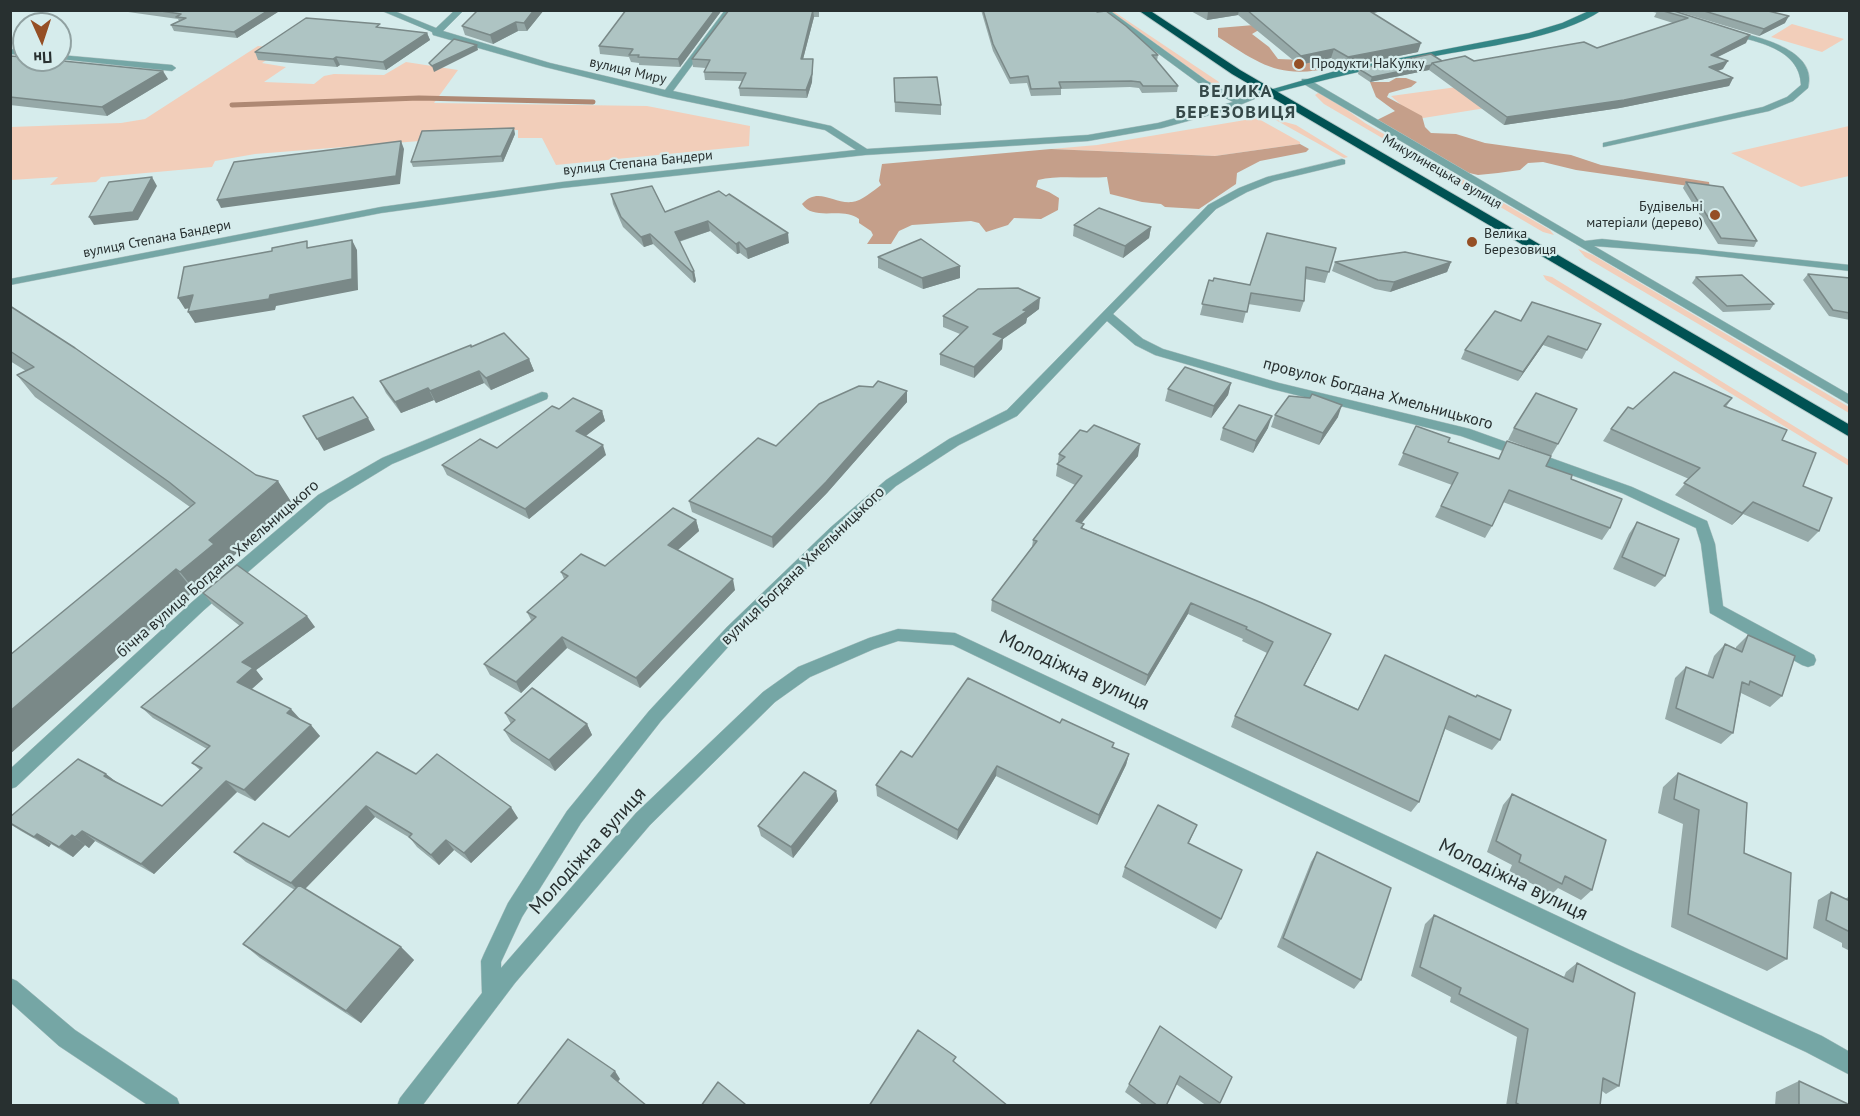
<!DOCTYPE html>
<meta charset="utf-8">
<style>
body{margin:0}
#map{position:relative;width:1860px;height:1116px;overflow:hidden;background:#d6ecec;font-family:"PT Sans",sans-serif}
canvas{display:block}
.frame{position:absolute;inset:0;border:12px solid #283030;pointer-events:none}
.north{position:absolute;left:12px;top:12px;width:60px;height:60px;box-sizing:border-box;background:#d6ecec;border:2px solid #90a1a1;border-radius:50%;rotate:177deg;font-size:16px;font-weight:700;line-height:24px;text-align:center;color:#283030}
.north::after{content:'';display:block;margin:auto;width:21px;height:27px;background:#954f25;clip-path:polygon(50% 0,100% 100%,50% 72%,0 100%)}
</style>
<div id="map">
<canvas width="1860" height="1116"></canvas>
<div class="frame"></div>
<div class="north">Пн</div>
</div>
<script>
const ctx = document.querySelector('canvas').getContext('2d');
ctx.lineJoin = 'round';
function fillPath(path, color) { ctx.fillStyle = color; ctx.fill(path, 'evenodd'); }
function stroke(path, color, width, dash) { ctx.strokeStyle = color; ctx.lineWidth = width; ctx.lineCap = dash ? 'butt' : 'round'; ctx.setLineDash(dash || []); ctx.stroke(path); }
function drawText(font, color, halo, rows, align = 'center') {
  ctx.font = font + ' "PT Sans",sans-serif'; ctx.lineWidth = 4.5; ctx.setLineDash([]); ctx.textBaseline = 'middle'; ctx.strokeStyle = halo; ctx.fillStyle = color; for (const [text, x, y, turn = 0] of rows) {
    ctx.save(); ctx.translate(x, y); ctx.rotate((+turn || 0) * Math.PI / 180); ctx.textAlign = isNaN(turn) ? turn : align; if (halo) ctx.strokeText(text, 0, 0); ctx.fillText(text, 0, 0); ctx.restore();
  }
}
fillPath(new Path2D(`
 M1108 11H1113L1219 82 1221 89 1196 74Z
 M1792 24 1844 39 1822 52 1771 37Z
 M258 46 283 49 262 63 286 67 264 82 314 84 324 76 334 74 384 75 406 62 458 70 434 103 647 106 750 126 749 146 556 165 542 138H518V130L421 134 420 141 255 154 215 161 212 167 101 177 96 182 50 185 58 177 11 180V127L121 123 145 119Z
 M1501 81 1561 96 1417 119 1391 96Z
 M1321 91 1365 123 1550 230 1554 235 1543 232 1324 104 1315 95Z
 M1257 118 1300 142V144L1215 156 1051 149 1097 145Z
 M1274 119 1296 125 1348 157 1344 158Z
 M1849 126V176L1801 187 1731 153Z
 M1578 249 1593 255 1849 407V413L1585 257Z
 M1543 275 1552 277 1849 460V466L1546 280Z`), '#f2ceba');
fillPath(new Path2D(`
 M1254 25 1274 29 1257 31 1252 34 1269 47 1278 59 1329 61 1334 67C1281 80 1261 65 1218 37V28Z
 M1396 78H1406L1417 82 1411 87 1389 93 1387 97 1422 116 1425 127 1431 133 1456 134 1485 143 1571 155 1601 165 1709 182 1710 189 1576 170 1543 162 1528 163 1520 170 1498 173 1478 175 1465 172 1373 122 1395 111 1376 97 1370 82H1389Z
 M1300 144 1309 149 1306 152 1260 161 1237 173 1236 184 1199 209 1165 207 1161 204 1142 202 1110 194 1107 177C1084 179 1060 175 1038 180L1036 187 1049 192 1059 198 1058 210 1041 219 1014 218 1008 225 986 232 979 223 971 221 912 225 899 231 891 244H867L873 235 871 231 859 223V219C842 206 814 222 802 204 818 186 833 204 852 202 862 201 874 190 881 185L879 181 882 164 1051 149 1215 156Z`), '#c59f8a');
stroke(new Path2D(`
 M232 105 419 98 593 102`), '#ae8873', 5);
const street = new Path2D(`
 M380 10H392L436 28 455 10H464L443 31 550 63 665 90 725 10H733L673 91 831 126 867 149 1088 135 1158 123 1233 102 1201 85 1099 10H1109L1207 81 1241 99 1270 88 1274 91 1225 111 1162 128 1088 141 865 155 562 188 381 213 10 285V279L381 207 562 182 856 150 825 130 666 97 545 67 433 35 432 32Z
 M1649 10H1663L1681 17 1677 19Z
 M1729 30C1755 36 1819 49 1808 88L1793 101 1769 111 1603 147V143L1763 107 1787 97 1801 85C1800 48 1755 41 1726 34L1725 32Z
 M10 49 24 51V55L10 54Z
 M60 55 172 65 176 68 172 71 60 59Z
 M1302 79H1308L1585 241 1602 239 1850 265V271L1699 254 1594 246 1850 395V405L1302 83Z
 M1342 159 1345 160V164L1274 181 1247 192 1216 209 1113 314 1143 339 1163 349 1279 383 1470 429 1632 487 1707 521 1715 544 1723 606 1814 655 1816 660 1814 665 1808 667 1802 665 1710 613 1701 544 1696 528 1622 493 1461 436 1272 389 1155 355 1135 345 1107 321 1017 416 959 445 896 486 841 535 739 635 661 721 581 823 522 917 501 962V968L636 813 763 692 798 667 869 638 898 629 955 633 1630 950 1822 1036 1850 1052V1075L1806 1052 1616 964 953 645 898 641 874 649 810 677 775 702 650 825 515 983 422 1106H397L400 1098 482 993 481 961 484 954 508 903 567 811 649 711 727 627 831 527 886 480 949 439 1007 410 1208 205 1239 188 1267 177Z
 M542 392 547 393 548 396 547 399 392 464 328 503 204 610 16 787 10 789V769L192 602 318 495 382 458Z
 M10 978 17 981 75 1030 177 1098 180 1106H149L59 1046 10 1002Z`);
const secondary = new Path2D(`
 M1591 10H1602C1560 39 1480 47 1430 57 1376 67 1323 80 1270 94L1266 91 1339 70 1529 33 1562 23Z`);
const highway = new Path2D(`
 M1138 10H1149L1240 70 1850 425V437L1232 74Z`);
stroke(street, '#b3c6c6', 1);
stroke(secondary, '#b3c6c6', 1);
stroke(highway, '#b3c6c6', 2);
fillPath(street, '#75a6a5');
fillPath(secondary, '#338585');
fillPath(highway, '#005253');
fillPath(new Path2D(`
 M114 10H281L237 38 174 31 171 25 179 21 178 19Z
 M478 10H544L527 31H518L493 44 465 35 462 26Z
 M626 10H722L680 67 639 65V63L631 62 629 57 600 54 599 46Z
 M729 10H819V17H814L803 59H813L812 82 807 98 740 96 739 88 742 81 705 80 704 72 706 68 693 67 692 59Z
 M981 10H1096L1158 55 1157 61 1178 86 1177 92 1142 93 1139 88 1130 87 1061 89V95L1031 96 1027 83 1010 84 993 51Z
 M1189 10H1388L1372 13 1418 52 1345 67 1331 58 1299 65 1238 15 1207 20Z
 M1658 10H1671L1746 43 1718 57 1723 69 1718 71 1733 78 1729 86 1620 108 1504 125 1429 70 1370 82 1358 74 1359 69 1442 61H1474L1597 48 1673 23 1654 17Z
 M1673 10H1764L1785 23 1759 36Z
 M381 28 427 33 430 40 386 70 340 65 337 67 258 60 255 52Z
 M10 56 168 79 107 116 10 105Z
 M894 78 941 105V115L895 112Z
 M515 134 503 162 413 167 411 162Z
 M1686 182 1757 241 1754 247 1718 244 1683 188Z
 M719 191 789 243 748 259 740 253 737 254 710 231 679 242 694 271 696 281 694 283 653 244 644 247 623 227 613 204 611 194 665 212Z
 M1074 225 1151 227 1149 238 1123 258 1073 236Z
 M1336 248 1325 283 1305 279 1304 301 1300 312 1248 304 1243 323 1200 315 1209 280 1250 285Z
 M878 257 960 266V278L923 289 878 268Z
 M1335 262H1451L1447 272 1390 292 1375 289 1332 271Z
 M1808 274 1850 278V320L1829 316 1803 280Z
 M1696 277 1774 304 1770 310 1723 312 1692 283Z
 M10 306 292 503 228 561 231 566 198 594 194 591 10 754 190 507 35 397 17 375 26 371 10 361Z
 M1039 309 1027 318 1026 323 1003 339 1002 349 974 378 940 365V354L960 334 943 327V316Z
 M1521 321 1601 324 1582 359 1543 345 1518 381 1461 359 1465 350Z
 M471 347 529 359 534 371 491 390 484 383 436 403 434 400 401 413 386 393 380 381Z
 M1231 383 1228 395 1211 418 1165 401 1168 389Z
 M907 391V402L827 493 773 548 692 512 689 501 776 446Z
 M1732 398 1726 407 1782 440 1803 486 1819 531 1808 542 1743 514 1732 525 1675 495 1689 479 1603 441 1611 429 1633 409Z
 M559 409 602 411 605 421 586 436 606 455 529 519 447 475 442 465 497 448Z
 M1275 415 1338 417 1319 445 1271 427Z
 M1416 426 1448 442 1498 459 1507 441 1546 466 1571 479 1610 528 1602 540 1503 502 1492 526 1485 538 1435 517 1452 485 1398 465Z
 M1223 428H1268L1253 453 1220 440Z
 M1514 428 1558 444 1551 456 1508 440Z
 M1059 454 1138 456 1081 523 1083 528 1331 634 1305 685 1358 709 1385 655 1476 697 1477 695 1500 740 1492 750 1445 729 1419 802 1411 812 1231 727 1235 716 1267 653 1242 641 1243 639 1188 614 1145 686 991 611 992 600 1032 547 1033 540 1075 485 1056 476Z
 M696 520 699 531 678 550 735 590 640 688 567 648 521 693 490 675 484 664 531 620 527 612 564 579 561 572 605 566Z
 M1637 522 1665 576 1655 587 1613 569 1629 534Z
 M203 593 315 627 256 670 263 679 252 689 300 719 320 736 255 801 237 792 154 874 95 841 89 848 85 845 73 857 51 844 49 847 21 831 10 824V817L106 774 117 783 162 806 200 770 192 763 207 749 153 718 141 707 240 626 213 605Z
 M1748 635 1782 696 1770 707 1741 693 1733 733 1721 744 1665 719 1675 678 1686 667 1707 676 1714 656 1725 644 1736 649V647Z
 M505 713 587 724 592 735 555 771 511 741 504 730 511 724Z
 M1060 723 1114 743 1113 747 1129 754 1126 765 1097 825 996 776 957 840 877 796 876 785Z
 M1678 773 1744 853 1787 959 1767 971 1671 927 1683 824 1658 813 1663 787Z
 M416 774 518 818 471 863 454 850 439 865 417 847 410 838 375 817 305 889 401 947 414 960 361 1023 260 958 243 944 295 890 246 862 234 852 289 837Z
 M836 791 838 801 793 858 761 836 758 826Z
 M1512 794 1592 890 1581 900 1558 888 1552 894 1509 872 1512 865 1487 852 1503 805Z
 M1197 825 1189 843 1221 919 1216 929 1122 877 1125 867Z
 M1317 852 1361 980 1354 989 1277 947 1311 862Z
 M1831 892 1845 899 1850 896V951L1842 947V943L1813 928 1818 900Z
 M1434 915 1564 977 1566 972 1577 963 1619 1086 1606 1094 1602 1091 1600 1106H1506L1517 1037 1450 1002 1451 997 1411 976 1425 924Z
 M1160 1026 1220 1103 1218 1106H1207L1176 1084 1166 1106H1144L1125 1092Z
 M1799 1081 1850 1106H1775L1776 1092Z`), '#96a9a8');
fillPath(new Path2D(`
 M269 10H281L237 38 234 32Z
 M534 10H544L527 31 524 23Z
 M715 10H722L680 67 678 59Z
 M813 10 814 17 801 67V59Z
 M1212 10H1239L1238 15 1207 20 1208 11Z
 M1360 10H1388L1358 16Z
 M1789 16 1785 23 1759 36 1764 29Z
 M516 22 518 31 493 44 490 35Z
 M427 33 430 40 386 70 383 62Z
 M1750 35 1746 43 1707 62 1711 55Z
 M1421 43 1418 52 1345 67 1348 57Z
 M477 45 478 50 434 72 432 66Z
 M1334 49 1331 58 1299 65 1301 56Z
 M336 57 340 65 337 67 333 59Z
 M813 59 812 82 807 98 806 90Z
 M1728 61 1723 69 1704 75 1709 67Z
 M1431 65 1429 70 1370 82 1372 77Z
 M163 71 168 79 107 116 102 107Z
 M1733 78 1729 86 1620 108 1504 125 1507 117Z
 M514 128 515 134 503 162 501 156Z
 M401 141 404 149 400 184 221 208 217 200Z
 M152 177 157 186 138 220 94 225 89 217Z
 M708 221 710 231 677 242 675 232Z
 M1151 227 1149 238 1123 258 1125 246Z
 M788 233 789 243 748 259 746 249Z
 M650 234 653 244 644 247 641 237Z
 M352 240 357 250 358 290 276 306 275 310 195 323 188 312 270 295Z
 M739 242 740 253 737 254 736 244Z
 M1451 262 1447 272 1390 292 1394 282Z
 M960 266V278L923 289 922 278Z
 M694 271 696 281 694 283 692 272Z
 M193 295 200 306 185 309 178 298Z
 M1040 298 1039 309 1027 318 1026 323 1003 339 1002 349 974 378V367L993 334 1023 310Z
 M1548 336 1543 345 1518 381 1523 372Z
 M529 359 534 371 491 390 486 378Z
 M479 371 484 383 436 403 430 391Z
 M1231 383 1228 395 1211 418 1214 406Z
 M428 388 434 400 401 413 395 402Z
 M907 391V402L827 493 773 548 772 537Z
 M1342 405 1338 417 1319 445 1323 433Z
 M602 411 605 421 579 441 576 431Z
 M1272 416 1268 428 1253 453 1256 441Z
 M368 418 375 430 324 451 317 439Z
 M1140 444 1138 456 1074 532 1076 521Z
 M603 445 606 455 529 519 525 509Z
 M278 481 292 503 228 561 231 566 198 594 180 572 209 540Z
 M1753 502 1743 514 1732 525 1742 513Z
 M696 520 699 531 671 556 668 545Z
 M176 569 194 591 10 754V711Z
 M733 579 735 590 640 688 636 678Z
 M1191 603 1188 614 1145 686 1148 675Z
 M307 616 315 627 256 670 263 679 247 693 237 682 242 662Z
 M562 637 567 648 521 693 516 682Z
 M291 709 301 720 287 713Z
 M587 724 592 735 555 771 549 760Z
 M311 725 320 736 255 801 244 790Z
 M1129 754 1126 765 1097 825 1099 815Z
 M997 766 996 776 957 840 958 830Z
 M106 774 119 784 104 776Z
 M226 781 237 792 154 874 141 864Z
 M836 791 838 801 793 858 791 847Z
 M366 806 375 817 301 893 291 883Z
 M511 807 518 818 471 863 464 853Z
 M82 831 95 841 89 848 75 837Z
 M37 834 51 844 49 847 34 837Z
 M72 835 85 845 73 857 59 847Z
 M446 840 454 850 439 865 431 855Z
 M401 947 414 960 361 1023 346 1011Z
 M615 1071 620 1079 617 1083 611 1076Z`), '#7a8988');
const building = new Path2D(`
 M154 10H269L234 32 171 25 186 18 176 17 181 14Z
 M478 10H534L524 23 516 22 490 35 462 26Z
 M626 10H715L678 59 638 57 639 55H629L633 49 599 46Z
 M729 10H813L801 59H813L812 74 806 90 739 88 746 73 704 72 710 60 692 59Z
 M983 10H1096L1097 12 1106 11 1126 26 1158 55H1152L1178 86H1143L1140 82 1131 81 1059 82 1061 88 1031 89 1028 76 1010 78 993 44Z
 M1247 10H1368L1421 43 1348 57 1334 49 1301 56Z
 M1660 10H1671L1750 35 1711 55 1728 61 1709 67 1733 78 1624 100 1507 117 1432 63 1465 56 1474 61 1584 42 1597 48 1688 18Z
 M1701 10H1764L1789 16 1764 29Z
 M306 18 380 24 376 27 427 33 383 62 336 57 333 59 255 52Z
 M454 39 477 45 432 66 429 63Z
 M1431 54 1442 61 1432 63 1431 65 1372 77 1359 69Z
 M10 56 24 57V60H53L163 71 102 107 10 97Z
 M937 77 941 105 895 102 894 78Z
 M514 128 501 156 411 162 422 131Z
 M401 141 396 176 217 200 234 162Z
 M152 177 133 212 89 217 109 182Z
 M1686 182 1723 187 1757 241 1721 238Z
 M652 186 665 212 719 191 726 196 729 194 788 233 746 249 739 242 736 244 708 221 675 232 694 271 692 272 650 234 641 237 621 217 611 194Z
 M1099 208 1151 227 1125 246 1074 225Z
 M1267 233 1336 248 1329 272 1306 267 1304 301 1251 293 1247 312 1202 304 1209 280 1213 281 1214 278 1250 285Z
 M921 239 960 266 922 278 878 257Z
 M352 240V279L270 295 269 299 188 312 193 295 178 298 184 267 272 251V248L307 241V248Z
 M1405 252 1451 262 1394 282 1378 280 1335 262Z
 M1808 274 1850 278V313L1833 310Z
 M1742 275 1774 304 1727 306 1696 277Z
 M1018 288 1040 298 1023 310 1027 311 993 334 1003 338 974 367 940 354 968 327 943 316 978 289Z
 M1532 302 1601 324 1587 350 1548 336 1523 372 1465 350 1495 311 1521 321Z
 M10 306 75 348 256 475 278 481 209 540 214 544 180 572 176 569 10 711V655L195 503 169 482 17 375 34 367 10 351Z
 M504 333 529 359 486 378 479 371 430 391 428 388 395 402 380 381 471 345V347Z
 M1185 367 1231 383 1214 406 1168 389Z
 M1674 372 1732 398 1724 406 1787 430 1782 440 1816 453 1803 486 1832 498 1819 531 1753 502 1742 513 1684 483 1700 468 1611 429 1628 407 1633 409Z
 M878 381 907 391 826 482 772 537 689 501 758 438 776 446 819 404 859 386 873 387Z
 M1536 393 1577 409 1558 444 1514 428Z
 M1312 394 1342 405 1323 433 1275 415 1289 396 1310 398Z
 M353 397 368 418 317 439 303 416Z
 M573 398 602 411 576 431 603 445 525 509 442 465 480 439 497 448 552 406 559 409Z
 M1239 405 1272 416 1256 441 1223 428Z
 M1094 425 1140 444 1076 521 1084 524 1081 528 1262 603 1331 634 1304 685 1358 710 1385 655 1476 697 1477 695 1511 710 1500 740 1449 716 1419 802 1235 716 1273 642 1246 629 1247 627 1191 603 1148 675 992 600 1037 541 1033 540 1082 476 1057 464 1065 457 1059 454 1080 430 1087 432Z
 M1416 426 1450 438 1448 442 1499 459 1507 441 1551 456 1546 466 1572 475 1571 479 1622 499 1610 528 1509 490 1492 526 1441 506 1458 473 1403 453Z
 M673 508 696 520 668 545 733 579 636 678 562 637 516 682 484 664 536 617 527 612 568 576 561 572 581 554 605 566Z
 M1637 522 1679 539 1665 576 1622 557Z
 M237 565 307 616 242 662 253 668 237 682 291 709 287 713 311 725 244 790 226 781 141 864 82 831 75 837 72 835 59 847 37 834 34 837 10 823V817L78 759 106 774 104 776 162 806 202 768 192 763 210 746 141 707 243 623 203 593Z
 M1748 635 1795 656 1782 696 1750 681 1749 685 1742 682 1733 733 1676 708 1686 667 1713 678 1725 644 1742 652Z
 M968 678 1060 723 1062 719 1114 743 1112 747 1129 754 1099 815 997 766 958 830 876 785 901 751 912 757Z
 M532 688 587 724 549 760 504 730 515 720 505 713Z
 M377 752 416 774 437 754 511 807 464 853 446 840 431 855 409 837 412 834 366 806 291 883 234 852 263 823 289 837Z
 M804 772 836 791 791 847 758 826Z
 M1678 773 1747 803 1744 853 1791 873 1787 959 1688 914 1699 810 1674 799Z
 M1512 794 1606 840 1592 890 1565 876 1562 884 1519 862 1521 855 1496 841Z
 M1158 805 1197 825 1188 843 1242 870 1221 919 1125 867Z
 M1317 852 1391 888 1361 980 1283 938Z
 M299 885 401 947 346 1011 243 944Z
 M1831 892 1850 901V932L1826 920Z
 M1434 915 1573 982 1577 963 1635 993 1619 1086 1603 1078 1600 1106H1522L1516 1103 1528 1029 1459 994 1461 988 1420 967Z
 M1160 1026 1232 1077 1220 1103 1180 1076 1166 1106H1158L1129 1084Z
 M918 1030 956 1057 953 1061 1008 1106H869Z
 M568 1039 615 1071 611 1076 647 1106H516Z
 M1799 1081 1850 1105V1106H1799Z
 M718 1082 745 1104 744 1106H701Z`);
fillPath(building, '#aec4c3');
stroke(building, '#7a8988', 1.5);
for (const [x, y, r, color] of [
 [1299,64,6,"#954f25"],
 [1715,215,6,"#954f25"],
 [1472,242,6,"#954f25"]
]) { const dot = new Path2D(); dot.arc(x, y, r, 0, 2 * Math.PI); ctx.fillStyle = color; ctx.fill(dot); stroke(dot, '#d6ecec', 2); }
drawText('14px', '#283030', '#d6ecec', [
 ["Продукти НаКулку",1311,64],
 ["Будівельні",1703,207,"right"],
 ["матеріали (дерево)",1703,223,"right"],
 ["Велика",1484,234],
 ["Березовиця",1484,250]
], 'left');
drawText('14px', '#283030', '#d6ecec', [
 ["вулиця Миру",628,71,13],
 ["вулиця Степана Бандери",638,163,-6],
 ["Микулинецька вулиця",1442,172,30],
 ["вулиця Степана Бандери",157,239,-11]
]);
drawText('16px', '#283030', '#d6ecec', [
 ["провулок Богдана Хмельницького",1378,394,15],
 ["вулиця Богдана Хмельницького",803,566,-44],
 ["бічна вулиця Богдана Хмельницького",218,569,-41]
]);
ctx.letterSpacing = '1.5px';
drawText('bold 18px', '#354848', '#d6ecec', [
 ["ВЕЛИКА",1236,92],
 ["БЕРЕЗОВИЦЯ",1236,113]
]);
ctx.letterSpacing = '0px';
drawText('20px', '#283030', '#d6ecec', [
 ["Молодіжна вулиця",1074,671,25],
 ["Молодіжна вулиця",588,851,-48],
 ["Молодіжна вулиця",1513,880,26]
]);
</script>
